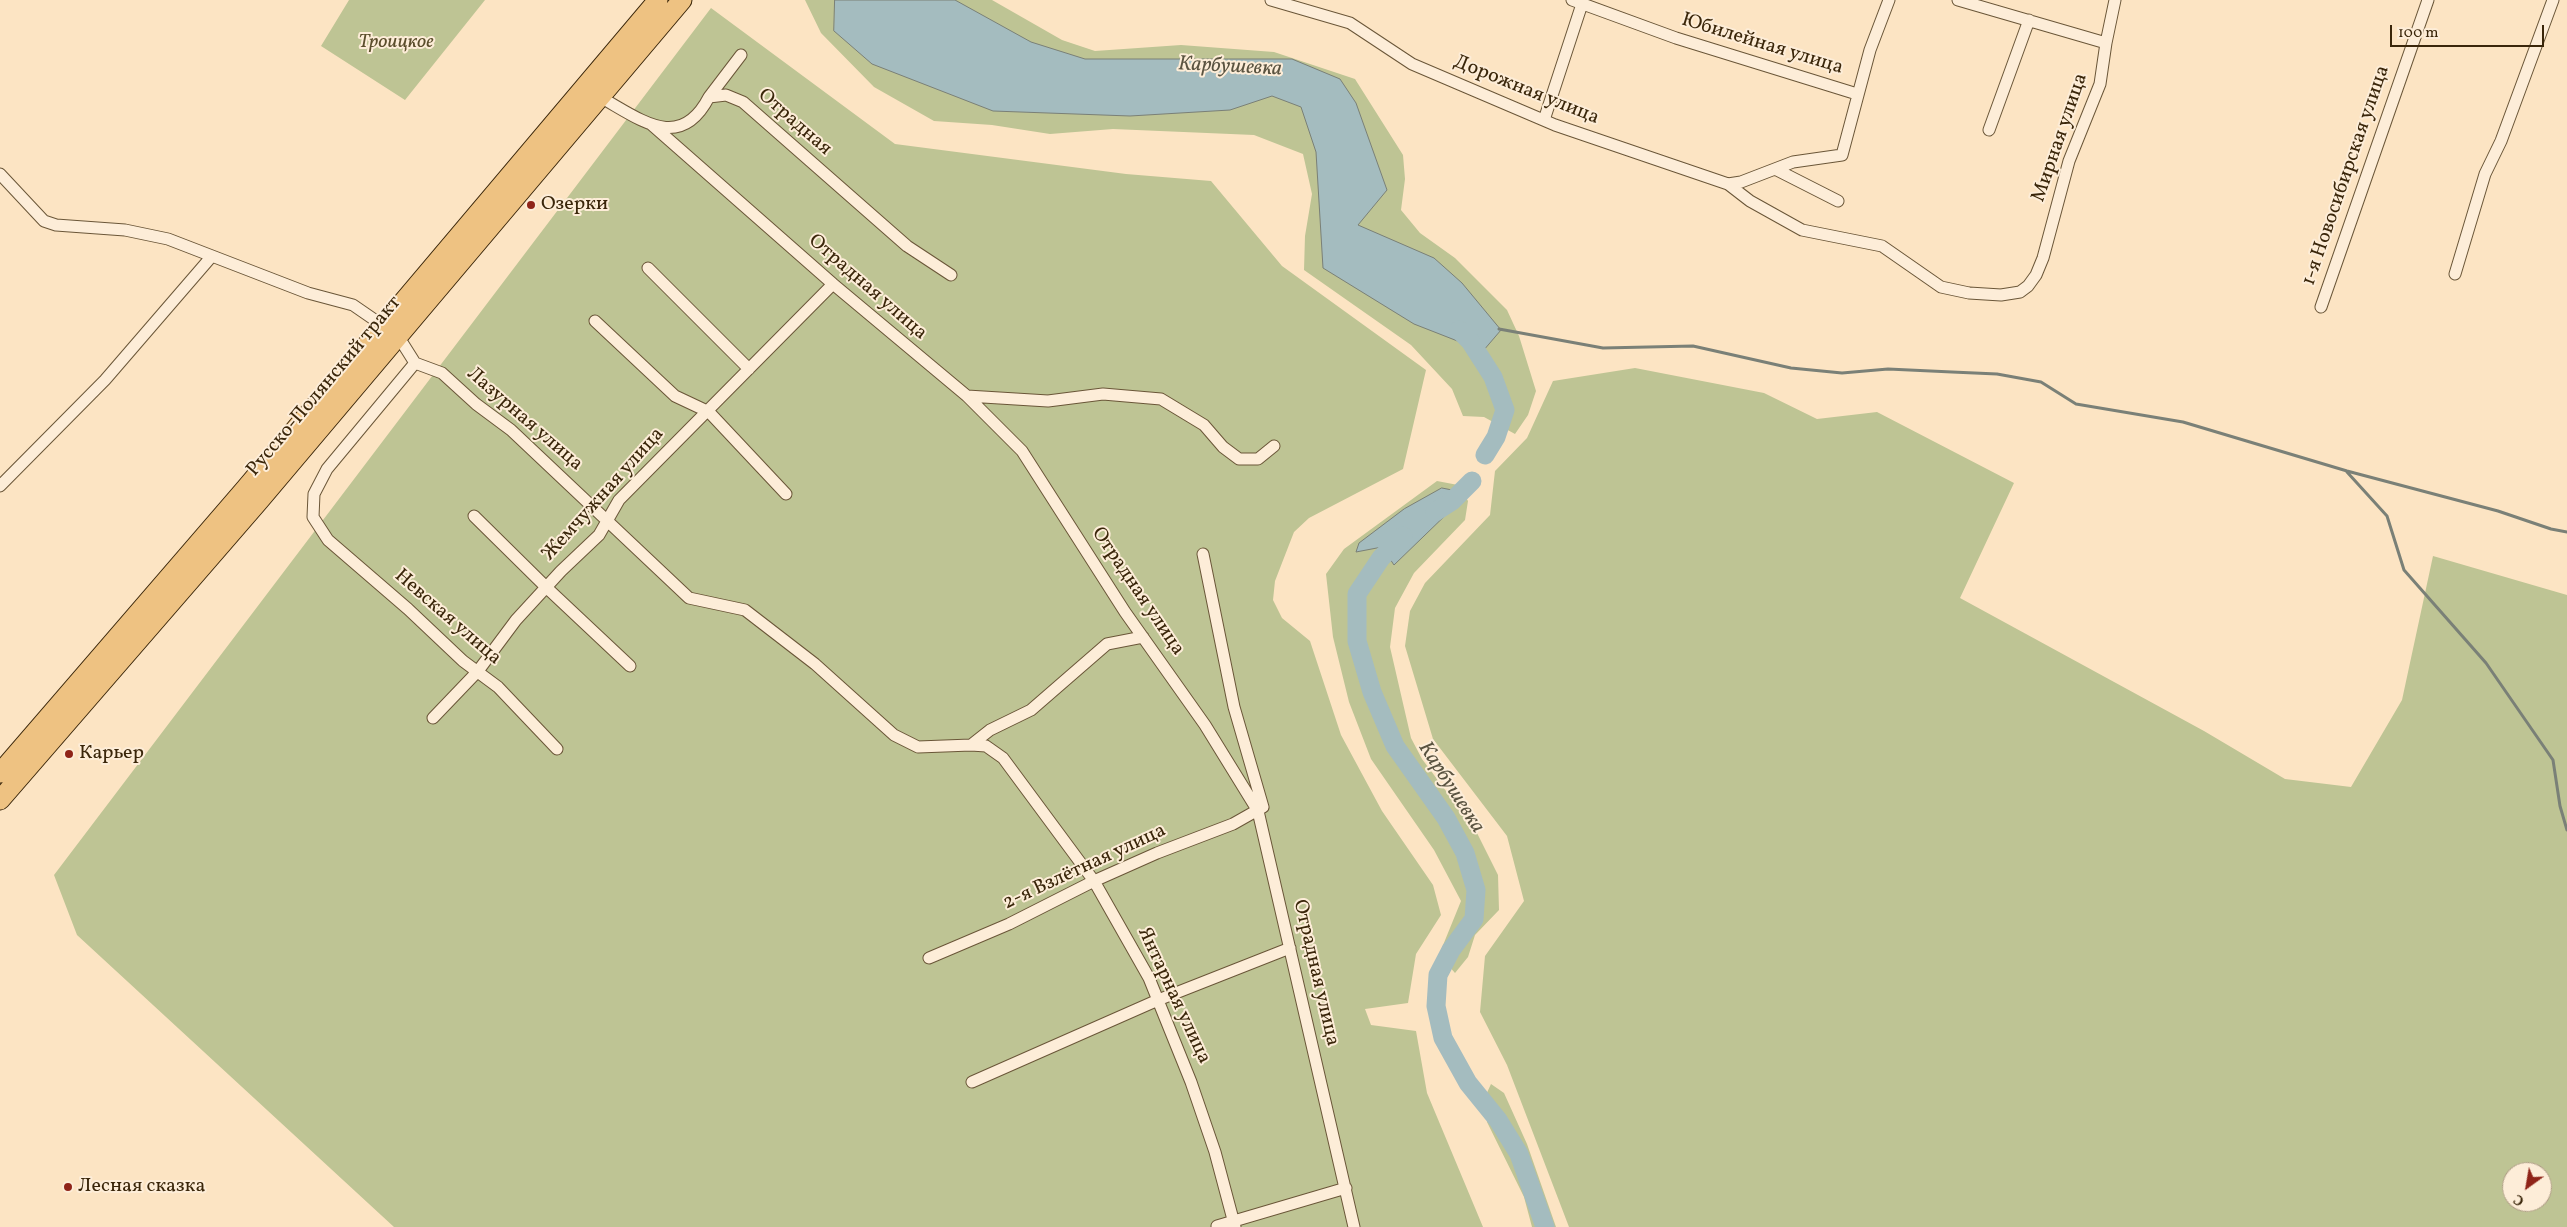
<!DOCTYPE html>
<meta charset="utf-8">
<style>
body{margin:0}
#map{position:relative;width:2567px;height:1227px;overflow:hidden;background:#fce4c3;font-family:Vollkorn,serif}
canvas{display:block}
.north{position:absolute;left:2502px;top:1162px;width:50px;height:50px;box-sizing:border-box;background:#fdedd8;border:1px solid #af9d86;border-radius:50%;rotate:212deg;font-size:14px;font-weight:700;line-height:20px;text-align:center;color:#3a260a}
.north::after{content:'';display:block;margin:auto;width:18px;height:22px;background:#8f2418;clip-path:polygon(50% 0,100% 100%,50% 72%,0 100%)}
.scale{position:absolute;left:2390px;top:25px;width:154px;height:22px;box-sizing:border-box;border:2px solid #3a260a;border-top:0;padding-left:6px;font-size:15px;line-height:18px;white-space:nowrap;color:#3a260a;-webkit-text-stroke:4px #fdedd8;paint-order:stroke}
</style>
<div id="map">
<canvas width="2567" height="1227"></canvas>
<div class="north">С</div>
<div class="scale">100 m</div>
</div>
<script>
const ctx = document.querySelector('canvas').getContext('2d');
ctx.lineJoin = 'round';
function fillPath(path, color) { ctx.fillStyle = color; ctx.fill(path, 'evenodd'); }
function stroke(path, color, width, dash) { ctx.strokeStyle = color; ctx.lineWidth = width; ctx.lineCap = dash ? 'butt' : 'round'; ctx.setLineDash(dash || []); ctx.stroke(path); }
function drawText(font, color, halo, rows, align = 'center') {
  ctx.font = font + ' Vollkorn,serif'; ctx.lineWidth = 4; ctx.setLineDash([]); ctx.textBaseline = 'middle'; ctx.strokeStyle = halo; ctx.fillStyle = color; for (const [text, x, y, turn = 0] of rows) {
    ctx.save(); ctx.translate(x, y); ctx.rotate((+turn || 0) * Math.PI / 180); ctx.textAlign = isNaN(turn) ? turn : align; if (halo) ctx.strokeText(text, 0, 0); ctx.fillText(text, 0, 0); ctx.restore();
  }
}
fillPath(new Path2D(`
 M349 0H485L405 100 321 46Z
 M805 0H992L1062 40 1095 51 1181 45 1274 52 1355 79 1403 155 1405 179 1401 210 1420 233 1455 258 1507 310 1519 336 1536 391 1528 415 1515 434 1484 417 1463 416 1452 389 1411 345 1304 270 1305 236 1312 194 1303 154 1254 135 1113 129 1050 134 992 125 934 121 874 87 821 33Z
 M711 8 895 144 1126 174 1211 181 1282 266 1426 370 1403 469 1309 518 1294 532 1275 581 1273 600 1282 618 1310 641 1341 735 1382 811 1433 885 1441 915 1416 954 1408 1003 1365 1009 1371 1025 1416 1031 1427 1093 1483 1227H394L77 935 54 875Z
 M1635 368 1764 393 1817 419 1877 412 2014 483 1960 598 2204 731 2285 779 2351 787 2402 700 2433 556 2567 595V1227H1569L1507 1065 1480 1012 1485 956 1524 901 1507 836 1433 739 1405 646 1410 611 1425 583 1490 515 1495 471 1527 438 1553 381ZM2512 1172H2542V1202H2512Z
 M1437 481 1458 485 1468 501 1465 520 1414 573 1395 608 1390 647 1411 738 1422 759 1476 831 1498 875 1499 910 1475 935 1468 957 1455 973 1439 955 1461 901 1434 850 1371 759 1349 702 1333 637 1326 574 1344 549Z
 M1491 1084 1504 1093 1527 1144 1556 1227H1532L1524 1197 1487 1122 1485 1097Z`), '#bec494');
const water = new Path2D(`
 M835 0H955L1031 42 1085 59H1292L1340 79 1356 103 1387 190 1358 225 1434 258 1462 283 1501 330 1483 351 1414 324 1323 268 1316 152 1301 107 1272 96 1230 110 1130 116 993 111 872 64 834 31Z
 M1442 488 1457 491 1454 507 1394 565 1382 547 1356 552 1359 543 1404 509Z`);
fillPath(water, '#a4bcbf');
stroke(water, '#7a8077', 1);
stroke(new Path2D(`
 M1499 329 1603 348 1693 346 1791 368 1842 373 1888 369 1952 372 1997 374 2041 382 2076 404 2183 422 2347 471 2498 511 2551 529 2567 532
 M2347 472 2387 516 2404 570 2486 663 2553 760 2560 806 2567 830`), '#7a8077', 3);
stroke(new Path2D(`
 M1459 330 1470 341 1493 377 1505 410 1496 437 1485 455
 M1435 512 1452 501 1472 481
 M1403 536 1381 558 1357 594V641L1372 692 1395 746 1446 818 1465 853 1476 890 1474 919 1451 950 1438 975 1436 1006 1443 1038 1468 1083 1498 1120 1519 1154 1545 1227`), '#a4bcbf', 19);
const street = new Path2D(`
 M1271 0 1350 23 1412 64 1555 125 1728 184 1741 182 1793 162 1842 155 1870 50 1889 0
 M1572 0 1676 38 1857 94
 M1958 0 2106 43
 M600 97C640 119 680 153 709 97L726 95 743 102 907 246 951 275
 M709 97 741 55
 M1544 120 1582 4
 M651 124 833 284 967 396 1022 451 1125 612 1205 725 1258 811 1354 1227
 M1989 130 2029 20
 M1775 169 1838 201
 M0 174 44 221 56 225 125 230 168 239 308 293 353 305 398 336 415 363
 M1728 184 1750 201 1802 230 1882 246 1941 287 1969 293 2001 295 2020 292 2028 286 2036 275 2043 258 2069 161 2100 84 2106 43 2115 0
 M648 268 749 369
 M2455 274 2485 174 2501 141 2553 0
 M2321 307 2428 0
 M595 321 675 396 709 412 786 494
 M415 363 442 373 476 404 511 430 689 598 745 610 815 664 894 735 918 747 971 745 986 746 1003 758 1094 881 1149 978 1191 1082 1215 1152 1235 1227
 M415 363 327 469 314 494 313 517 328 540 408 609 463 661 498 687 557 749
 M967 396 1048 401 1103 394 1161 399 1204 425 1223 447 1239 459H1258L1274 446
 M0 486 105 380 212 256
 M474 516 547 588 630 666
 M433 718 478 671 516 620 561 571 599 535 619 500 833 284
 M971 745 990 730 1031 710 1107 644 1143 637
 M929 958 1009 924 1094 881 1157 853 1233 824 1263 807 1234 707 1203 554
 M972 1082 1158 1000 1290 948
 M1217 1226 1346 1188`);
const primary = new Path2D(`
 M0 773 245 489 658 0
 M0 800 259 501 682 0`);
stroke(street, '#6a5638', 13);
stroke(primary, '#3a260a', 21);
stroke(street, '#fdedd8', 11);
stroke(primary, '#eec282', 19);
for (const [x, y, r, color] of [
 [531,205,5,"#8f2418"],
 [69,754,5,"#8f2418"],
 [68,1187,5,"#8f2418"]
]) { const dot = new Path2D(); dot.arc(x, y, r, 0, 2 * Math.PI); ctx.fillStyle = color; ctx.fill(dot); stroke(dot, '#fdedd8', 2); }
drawText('italic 20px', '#5b4e2c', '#fdedd8', [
 ["Троицкое",396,43]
]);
drawText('20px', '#3a260a', '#fdedd8', [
 ["Юбилейная улица",1762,45,17],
 ["Дорожная улица",1526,91,22],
 ["Отрадная",794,123,41],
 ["Мирная улица",2061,138,-71],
 ["1-я Новосибирская улица",2347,176,-71],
 ["Отрадная улица",867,288,41],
 ["Русско-Полянский тракт",325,387,-50],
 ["Лазурная улица",524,420,41],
 ["Жемчужная улица",604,495,-48],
 ["Отрадная улица",1137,592,56],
 ["Невская улица",447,618,41],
 ["2-я Взлётная улица",1085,868,-25],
 ["Отрадная улица",1315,973,77],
 ["Янтарная улица",1173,996,65]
]);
drawText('20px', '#3a260a', '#fdedd8', [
 ["Озерки",541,205],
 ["Карьер",79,754],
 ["Лесная сказка",78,1187]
], 'left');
drawText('italic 21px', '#5a5340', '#fdedd8', [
 ["Карбушевка",1230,68,3],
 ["Карбушевка",1450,788,57]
]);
</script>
